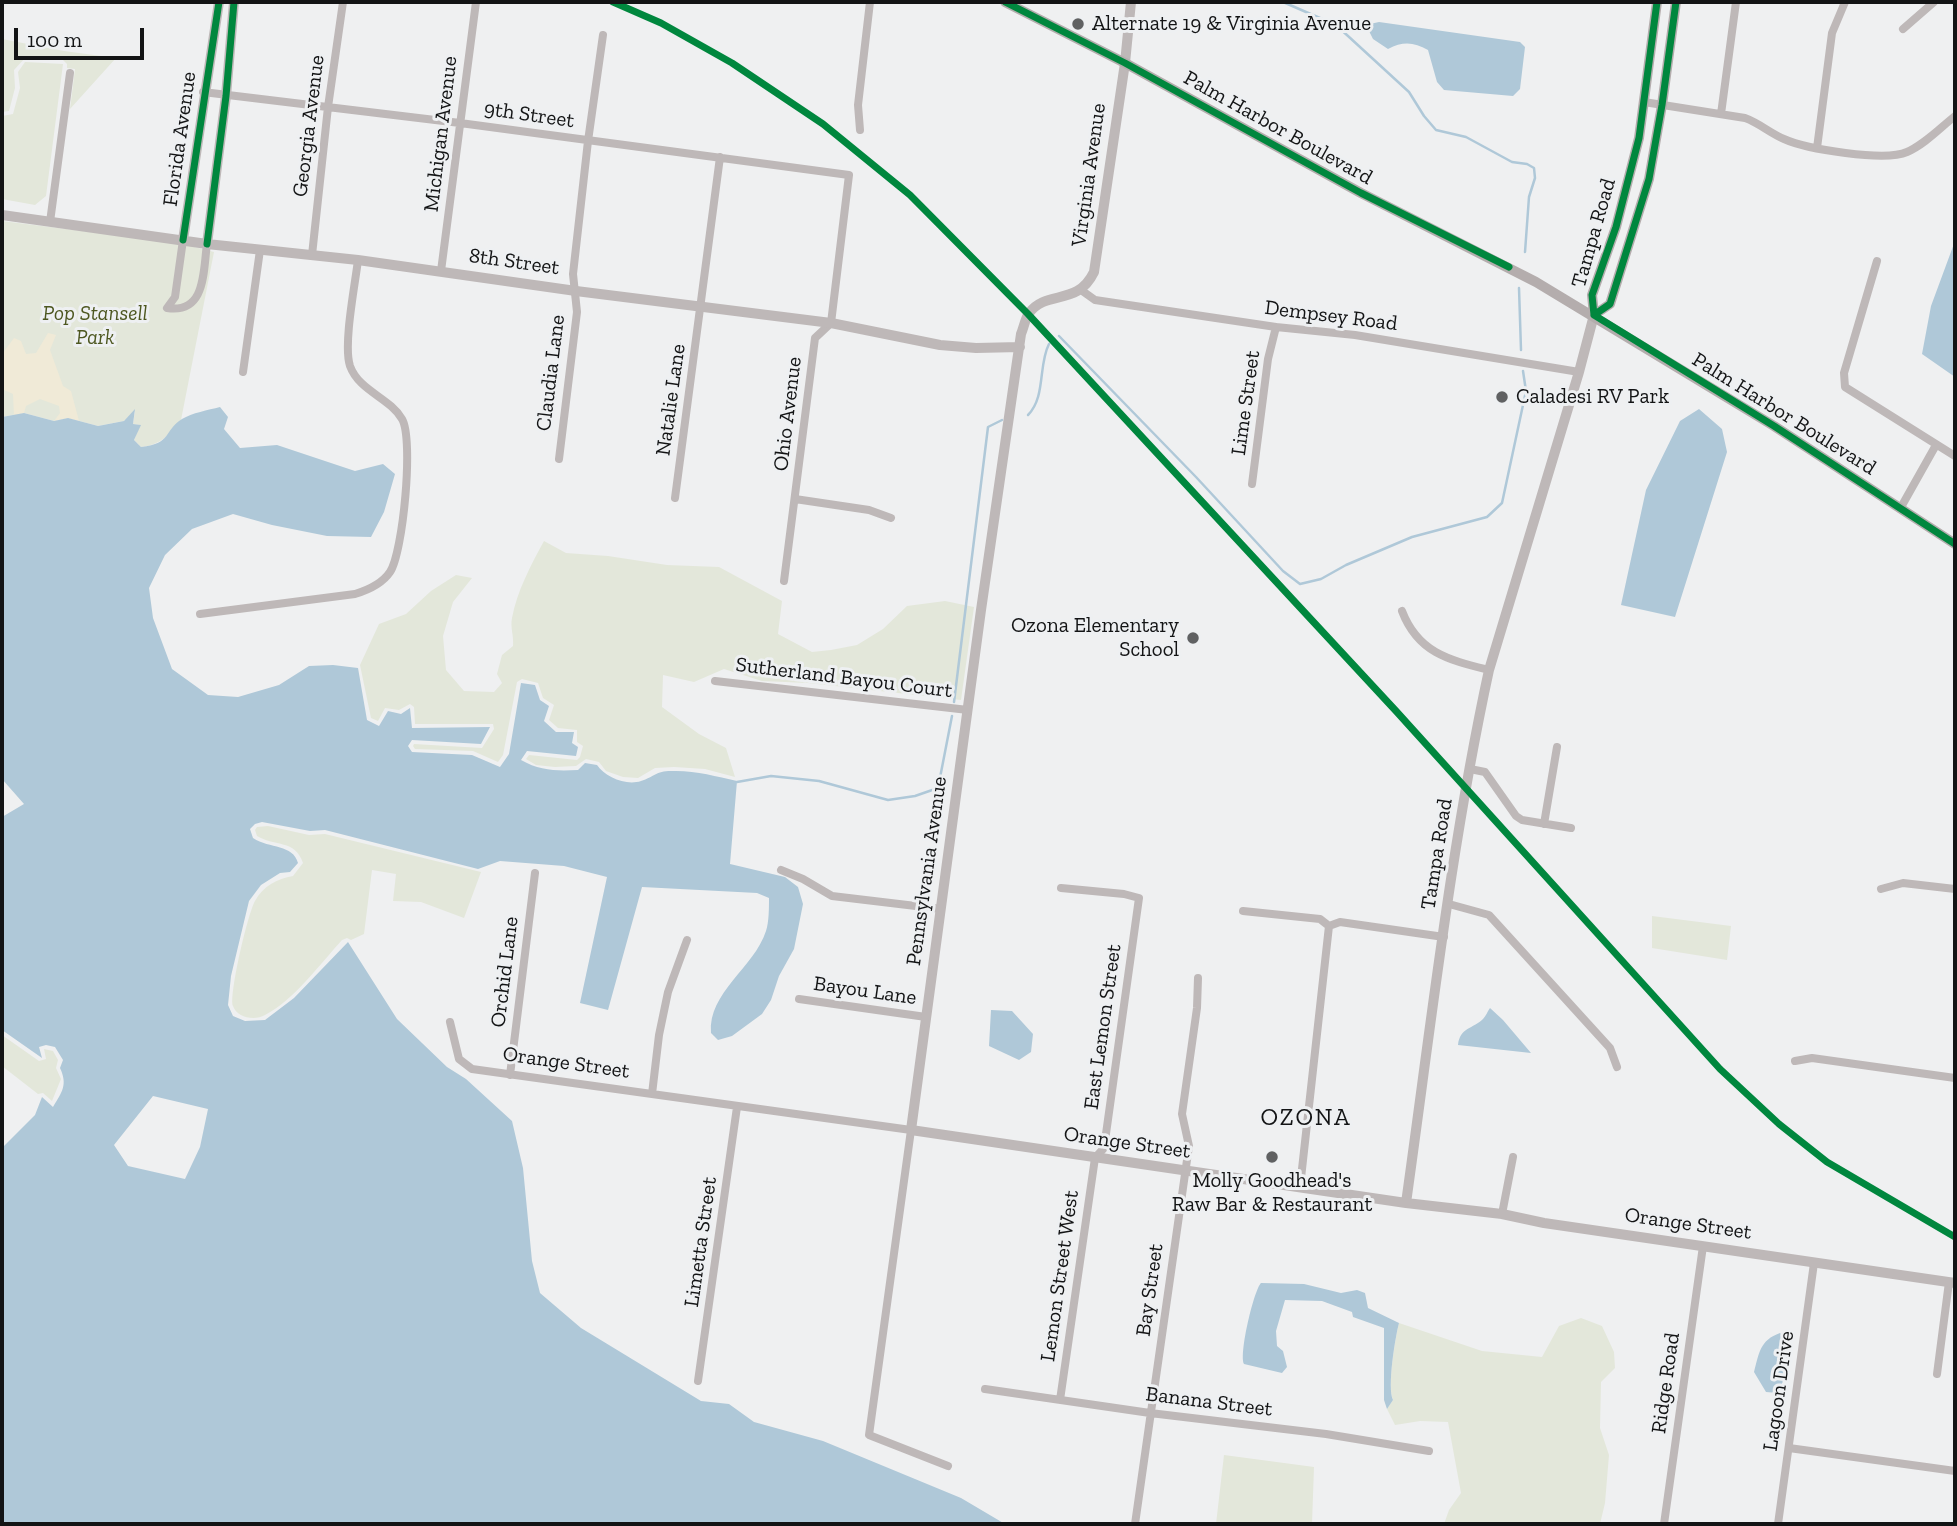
<!DOCTYPE html>
<style>
body{margin:0}
#map{position:relative;width:1957px;height:1526px;overflow:hidden;background:#eff0f1;font-family:"Zilla Slab",serif}
canvas{display:block}
.frame{position:absolute;inset:0;border:4px solid #131415;pointer-events:none}
.scale{position:absolute;left:14px;top:28px;width:130px;height:32px;box-sizing:border-box;border:4px solid #131415;border-top:0;padding-left:9px;font-size:21px;line-height:24px;white-space:nowrap;color:#131415;-webkit-text-stroke:5px #eef0f2;paint-order:stroke}
</style>
<div id="map">
<canvas width="1957" height="1526"></canvas>
<div class="frame"></div>
<div class="scale">100 m</div>
</div>
<script>
const ctx = document.querySelector('canvas').getContext('2d');
ctx.lineJoin = 'round';
function fillPath(path, color) { ctx.fillStyle = color; ctx.fill(path, 'evenodd'); }
function stroke(path, color, width, dash) { ctx.strokeStyle = color; ctx.lineWidth = width; ctx.lineCap = dash ? 'butt' : 'round'; ctx.setLineDash(dash || []); ctx.stroke(path); }
function drawText(font, color, halo, rows, align = 'center') {
  ctx.font = font + ' "Zilla Slab",serif'; ctx.lineWidth = 6; ctx.setLineDash([]); ctx.textBaseline = 'middle'; ctx.strokeStyle = halo; ctx.fillStyle = color; for (const [text, x, y, turn = 0] of rows) {
    ctx.save(); ctx.translate(x, y); ctx.rotate((+turn || 0) * Math.PI / 180); ctx.textAlign = isNaN(turn) ? turn : align; if (halo) ctx.strokeText(text, 0, 0); ctx.fillText(text, 0, 0); ctx.restore();
  }
}
fillPath(new Path2D(`
 M2 39 64 51 116 58 70 109 75 69 67 68V64L63 60 25 58 14 70 15 88 9 111 2 112Z
 M25 62 63 64 46 196 35 205 2 199V116L13 114 20 88 18 72Z
 M2 221 179 243 214 252 181 420C169 435 161 445 141 447L134 440 140 425 133 424 135 411 124 421 98 426 68 418 54 421 24 413 2 417Z
 M544 541 566 553 608 556 667 565 719 567 782 601 778 634 812 652 831 650 857 645 883 629 907 606 945 601 974 607 961 700 808 683 762 681 724 669 694 682 663 675 662 707 699 734 726 748 735 777 705 769 674 767 655 768 638 778 623 777 606 771 599 762 586 759 576 766 555 767 536 765 526 759 529 755 577 760 580 757 583 746 577 742V730L558 728 549 720 554 705 543 698 538 683 522 679 517 682 503 755 498 762 473 751 415 749 413 746 414 744 482 748 494 729 493 724H415L414 707 410 704 399 710 385 708 378 721 371 718 360 665 379 624 406 614 431 591 456 575 472 578 453 602 443 636 446 670 464 691 494 692 502 683 497 674 502 655 513 646C514 636 510 627 512 618 517 591 531 565 544 541Z
 M268 826 309 835 325 834 481 872 464 918 421 902 393 901 396 874 372 870 364 934 351 940 347 938 342 940C320 964 293 1001 265 1015 255 1021 237 1018 233 1006 229 994 248 913 255 901 263 886 277 879 293 876L303 863C295 839 275 847 257 836L255 830 257 827Z
 M1652 916 1731 926 1727 960 1652 948Z
 M2 1035 39 1061 46 1059 44 1049 53 1051 58 1060 56 1068 61 1079 52 1101 43 1093 38 1094 2 1066Z
 M1581 1318 1602 1326 1614 1352 1615 1368 1601 1382 1600 1428 1609 1455 1605 1503 1600 1524H1444L1449 1510 1461 1493 1448 1422 1420 1421 1395 1425 1387 1409 1393 1400C1387 1388 1395 1338 1399 1323L1482 1351 1542 1357 1559 1326Z
 M1224 1455 1314 1467 1312 1524H1216Z`), '#e3e7da');
fillPath(new Path2D(`
 M48 333 56 335 50 350 63 386 71 391 79 421 68 418 54 421 60 413 59 406 40 399 26 406 24 413 14 416 13 394 2 389V354L14 338 21 341 26 354 36 353Z`), '#f0ead7');
fillPath(new Path2D(`
 M1379 22 1520 42 1525 47 1520 89 1513 96 1444 90 1437 82 1428 50C1414 42 1403 41 1388 49L1373 39 1368 29 1370 24Z
 M1955 241V377L1922 354 1931 306Z
 M220 407 228 417 224 429 240 448 277 445 355 471 383 464 395 474 384 512 371 537 327 536 272 525 233 514 192 529 165 555 149 588 153 618 172 669 208 695 238 697 279 685 309 666 333 665 358 668 367 720 379 726 388 711 401 714 410 708 412 728 490 727 481 744 412 740 408 746 412 752 472 755 500 767 509 754 521 683 535 685 540 700 549 706 544 721 556 732H574L572 743 578 747 576 756 527 751 521 760C540 771 557 771 578 770L585 763 597 765C605 777 626 786 641 781 654 777 656 771 671 771 694 770 715 776 737 781L730 864 785 877 798 887 803 904 794 949 779 976 771 1000 762 1014 732 1036 718 1040 711 1033C708 992 754 968 766 931 769 922 769 908 769 898L757 893 642 887 608 1010 580 1003 607 877 564 866 500 861 478 869 325 830 310 831 262 822 255 824 250 829 253 838C270 849 293 844 298 863L290 872 280 873 261 885 249 901 231 976 228 1005 233 1016 245 1021 265 1020 294 998 348 942 397 1019 447 1067 466 1079 512 1121 523 1168 532 1261 540 1293 581 1328 701 1401 729 1404 754 1422 823 1441 961 1498 1005 1524H2V1148L35 1115 42 1097 53 1107C62 1092 68 1085 60 1068L63 1060 55 1047 46 1045 39 1047 42 1058 2 1030V817L24 804 2 779V417L24 413 54 421 68 418 98 426 124 421 135 409 133 424 141 425 134 440 141 447C173 443 163 431 182 419 192 413 208 410 220 407ZM153 1096 208 1109 200 1147 185 1179 128 1166 114 1145Z
 M1699 409 1722 429 1727 452 1675 617 1621 605 1646 490 1680 421Z
 M1490 1008 1503 1020 1531 1053 1458 1045C1460 1027 1473 1029 1483 1019 1486 1016 1487 1012 1490 1008Z
 M991 1010 1012 1011 1033 1034 1031 1052 1019 1060 989 1046Z
 M1261 1283 1304 1284 1341 1293 1357 1290 1365 1293 1368 1308 1399 1323C1395 1338 1387 1388 1393 1400L1387 1409 1384 1400V1328L1353 1317 1352 1312 1322 1301 1285 1300 1276 1331 1277 1346 1283 1351 1287 1367 1282 1373 1244 1364C1239 1353 1254 1290 1261 1283Z
 M1780 1333 1788 1341 1789 1367 1778 1393 1766 1392 1754 1372C1759 1353 1760 1340 1780 1333Z`), '#afc8d8');
stroke(new Path2D(`
 M1283 2 1336 25 1409 92 1424 116 1436 130 1466 137 1512 162 1527 164 1534 168 1535 178 1529 197 1525 252
 M1519 288 1521 350
 M1059 336 1196 477 1283 571 1300 584 1321 579 1346 565 1412 537 1487 517 1502 503 1526 391 1523 371
 M1028 415C1046 397 1038 365 1049 344
 M954 702 988 427 1002 420
 M737 782 771 776 819 781 888 800 915 796 938 788 952 716`), '#afc8d8', 2.5);
stroke(new Path2D(`
 M1903 29 1934 2
 M203 92 460 123 849 175 831 323 815 338 784 581
 M1644 102 1745 118C1759 123 1770 133 1784 139 1806 149 1885 162 1907 152 1925 144 1940 128 1955 116
 M1721 114 1736 2
 M860 130 858 105 870 2
 M1817 148 1832 33 1845 2
 M50 222 70 73
 M183 240 175 297 167 308C206 314 203 272 207 244
 M312 255 328 107 343 2
 M1877 261 1844 373 1845 387 1955 456
 M441 271 476 2
 M1081 290 1095 300 1276 327 1355 335 1579 372
 M243 372 260 250
 M559 459 577 312 573 274 588 141 603 35
 M1252 484 1268 359 1276 327
 M675 498 720 157
 M795 499 869 510 891 518
 M1900 509 1936 445
 M1402 611C1418 653 1449 660 1489 670
 M200 614 355 594C368 590 382 584 390 572 403 553 414 439 402 419 390 398 359 391 350 366 343 345 355 285 358 260
 M715 681 968 710
 M1470 769 1485 772 1516 816 1522 820 1571 828
 M1544 824 1557 747
 M781 870 803 879 832 896 941 909
 M1881 889 1903 883 1955 889
 M1449 904 1489 915 1610 1048 1617 1067
 M1243 911 1320 919 1329 926
 M1329 926 1340 922 1444 937
 M799 999 926 1017
 M450 1022 459 1059 472 1069 911 1130 869 1435 948 1466
 M1795 1061 1812 1058 1955 1078
 M510 1075 535 873
 M652 1094 659 1035 668 992 687 940
 M1300 1187 1329 926
 M1502 1214 1513 1157
 M1937 1374 1949 1282
 M698 1381 737 1107
 M985 1389 1150 1413 1326 1434 1429 1451
 M1060 1400 1095 1158 1104 1148 1139 898 1124 894 1061 888
 M1789 1448 1955 1471
 M1135 1524 1189 1146 1182 1114 1197 1008 1198 978
 M1664 1524 1703 1246
 M1778 1524 1814 1263`), '#beb8b8', 8);
stroke(new Path2D(`
 M1131 2 1125 63 1094 272C1077 307 1047 289 1029 313 1025 319 1024 327 1021 334L981 610 911 1130 1406 1203 1502 1214 1544 1223 1955 1283
 M2 215 207 244 358 260 576 291 831 323 940 345 976 348 1020 347
 M183 240 219 2
 M207 244 226 96 234 2
 M1406 1203C1431 1025 1451 845 1489 670L1579 372 1594 315`), '#beb8b8', 10);
stroke(new Path2D(`
 M1005 2 1125 63 1361 193 1536 282 1774 426 1955 544
 M1594 315 1610 304 1649 179 1662 105 1676 2
 M1594 315 1592 295 1616 227 1639 138 1657 2`), '#b4adad', 10);
stroke(new Path2D(`
 M613 2 661 23 732 63 823 124 910 195 1028 314 1396 711 1720 1069 1779 1124 1827 1162 1955 1237
 M1005 2 1125 63 1361 193 1509 267
 M183 240 219 2
 M207 244 226 96 234 2
 M1594 315 1774 426 1955 544
 M1594 315 1610 304 1649 179 1662 105 1676 2
 M1594 315 1592 295 1616 227 1639 138 1657 2`), '#00873e', 7);
for (const [x, y, r, color] of [
 [1078,24,7,"#606162"],
 [1502,397,7,"#606162"],
 [1193,638,7,"#606162"],
 [1272,1157,7,"#606162"]
]) { const dot = new Path2D(); dot.arc(x, y, r, 0, 2 * Math.PI); ctx.fillStyle = color; ctx.fill(dot); stroke(dot, '#eef0f2', 2.5); }
drawText('21px', '#131415', '#eef0f2', [
 ["Alternate 19 & Virginia Avenue",1092,24],
 ["Caladesi RV Park",1516,397],
 ["Ozona Elementary",1179,626,"right"],
 ["School",1179,650,"right"],
 ["Molly Goodhead's",1272,1181,"center"],
 ["Raw Bar & Restaurant",1272,1205,"center"]
], 'left');
drawText('21px', '#131415', '#eef0f2', [
 ["9th Street",529,115,8],
 ["Georgia Avenue",309,126,-83],
 ["Palm Harbor Boulevard",1278,128,29],
 ["Michigan Avenue",441,134,-83],
 ["Florida Avenue",180,139,-82],
 ["Virginia Avenue",1089,175,-82],
 ["Tampa Road",1594,233,-74],
 ["8th Street",514,262,8],
 ["Dempsey Road",1331,316,7],
 ["Claudia Lane",551,373,-83],
 ["Natalie Lane",671,400,-82],
 ["Lime Street",1246,403,-82],
 ["Ohio Avenue",788,414,-83],
 ["Palm Harbor Boulevard",1784,414,32],
 ["Sutherland Bayou Court",844,678,7],
 ["Tampa Road",1437,854,-81],
 ["Pennsylvania Avenue",927,871,-82],
 ["Orchid Lane",505,972,-83],
 ["Bayou Lane",865,991,8],
 ["East Lemon Street",1103,1027,-82],
 ["Orange Street",566,1063,8],
 ["Orange Street",1127,1143,8],
 ["Orange Street",1688,1224,8],
 ["Limetta Street",701,1242,-82],
 ["Lemon Street West",1060,1276,-82],
 ["Bay Street",1150,1290,-82],
 ["Ridge Road",1666,1383,-82],
 ["Lagoon Drive",1779,1391,-82],
 ["Banana Street",1209,1402,7]
]);
drawText('italic 21px', '#4d5720', '#eef0f2', [
 ["Pop Stansell",95,314],
 ["Park",95,338]
]);
ctx.letterSpacing = '2px';
drawText('24px', '#131415', '#eef0f2', [
 ["OZONA",1306,1118]
]);
ctx.letterSpacing = '0px';
</script>
